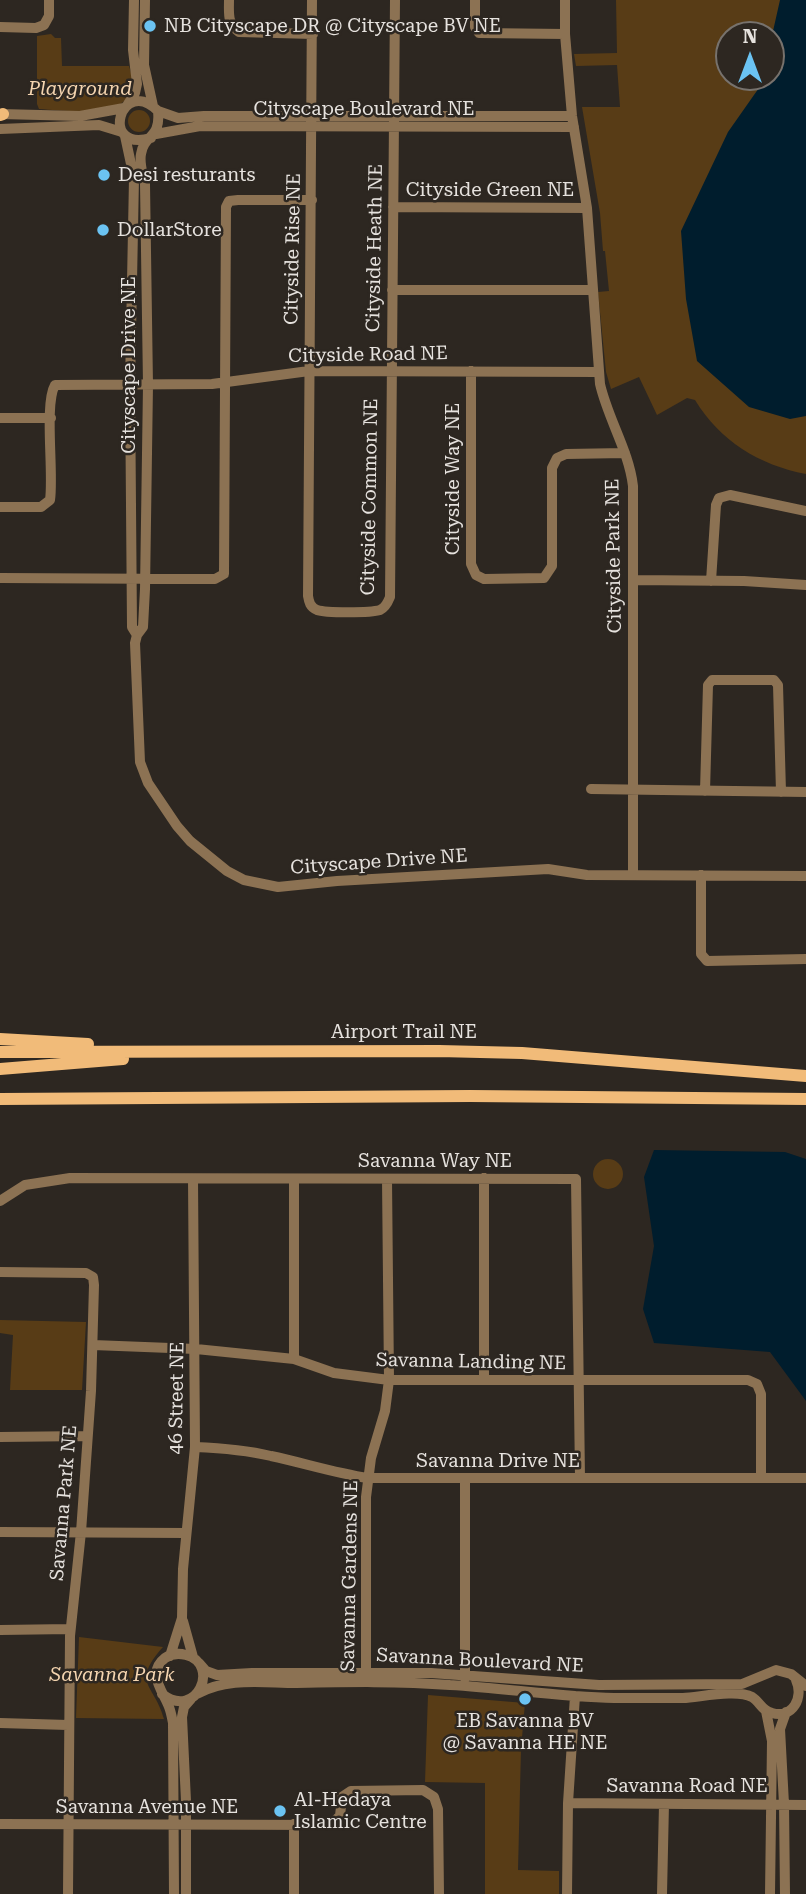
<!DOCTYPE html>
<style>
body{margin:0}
#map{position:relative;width:806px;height:1894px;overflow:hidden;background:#2d2721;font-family:"Roboto Serif",serif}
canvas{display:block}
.north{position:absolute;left:715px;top:21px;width:70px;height:70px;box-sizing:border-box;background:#2d2721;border:2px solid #77726d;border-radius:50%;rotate:0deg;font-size:19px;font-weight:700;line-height:28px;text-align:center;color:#e6e2de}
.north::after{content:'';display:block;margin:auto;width:24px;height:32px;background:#6bc3f2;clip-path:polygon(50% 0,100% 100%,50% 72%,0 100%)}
</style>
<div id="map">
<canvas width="806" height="1894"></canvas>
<div class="north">N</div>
</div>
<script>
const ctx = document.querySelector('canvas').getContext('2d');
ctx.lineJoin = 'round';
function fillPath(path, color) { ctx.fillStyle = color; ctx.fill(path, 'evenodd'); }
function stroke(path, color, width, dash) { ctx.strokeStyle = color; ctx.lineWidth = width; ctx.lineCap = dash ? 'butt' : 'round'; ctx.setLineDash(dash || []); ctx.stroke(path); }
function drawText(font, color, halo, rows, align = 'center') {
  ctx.font = font + ' "Roboto Serif",serif'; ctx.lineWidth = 5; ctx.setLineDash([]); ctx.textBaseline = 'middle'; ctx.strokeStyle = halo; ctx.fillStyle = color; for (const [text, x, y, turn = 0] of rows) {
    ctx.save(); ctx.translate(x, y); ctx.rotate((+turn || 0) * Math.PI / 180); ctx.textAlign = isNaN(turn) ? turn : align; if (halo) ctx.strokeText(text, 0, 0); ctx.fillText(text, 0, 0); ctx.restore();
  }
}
fillPath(new Path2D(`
 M616 0H806V474C759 465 720 441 695 400L687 398 657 415 639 377 611 389 606 372 598 292 609 291 605 251H603L600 213 582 107H620L617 65 576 66 574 54 617 53ZM729 35H771V77H729Z
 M51 34 55 38H61L62 66H129C149 123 72 111 39 109L37 104V36Z
 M128 121a11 11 0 1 1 22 0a11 11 0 1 1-22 0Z
 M593 1174a15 15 0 1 1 30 0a15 15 0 1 1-30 0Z
 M0 1320 86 1322 82 1390H10L13 1335 0 1333Z
 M79 1637 163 1647C130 1684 155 1684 164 1719L76 1718Z
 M428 1695 525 1703 521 1749 518 1870 559 1871V1894H485V1783L425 1782Z`), '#583c16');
fillPath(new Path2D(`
 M780 0H806V416L790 419 749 407 697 361 686 299 681 231 728 132 761 85 763 77H771V40Z
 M654 1150 785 1152 806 1159V1401L770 1352 654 1343 643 1309 654 1246 644 1177Z`), '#001d2d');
stroke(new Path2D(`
 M145 0 144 65 153 106
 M229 0C229 14 227 23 239 32L313 34
 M312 0 308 596C309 602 310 607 317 610 325 613 371 613 380 610 385 608 388 602 390 597L395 0
 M475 0V27L479 33 565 34 572 116 587 208 600 384C608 419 629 451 633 486V875
 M565 0V34
 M0 27 36 28 44 25 49 16V0
 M128 104 135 93 137 84 133 50 134 0
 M158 111 178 118 204 116H572
 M0 114 80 116 124 108
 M0 129 99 125 122 132
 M156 134 200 126 574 127
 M125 136 134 178 130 385 132 627 137 635 143 627 145 589 148 385 145 184C143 174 139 164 141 154 144 134 161 139 158 111 121 74 98 153 151 138
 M393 207 587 208
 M392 290H591
 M471 371V564L476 575 484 579 544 578 552 566V468L557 458 566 454 625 453
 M0 418H51
 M0 507H41L50 500C54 473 44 404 55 385L212 384 309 371 598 372
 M0 578 190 579H215L224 574 226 207 229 201 238 200H312
 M634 580 744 581 806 585
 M711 581 716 505 719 498 730 495 806 511
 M137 635 135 643 140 762 148 783 177 826 190 841 227 871 244 880 278 887 337 881 548 869 587 875 806 876
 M591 789 806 792
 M705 791 708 685 712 680H774L778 685 781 792
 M701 875V954L707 961 806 959
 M484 1178V1380
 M294 1179V1359
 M0 1201 25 1185 70 1178 576 1179 580 1478
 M0 1272 86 1273 93 1277 94 1285 91 1391 81 1532 70 1636 68 1894
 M93 1345 196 1349 294 1359 334 1373 389 1380H748L757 1384 761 1394V1478
 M0 1437 87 1436
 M195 1447C220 1448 246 1450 271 1456 304 1463 335 1473 368 1478H806
 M465 1479V1678
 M0 1532 186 1533
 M183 1621 193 1657
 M0 1630 70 1629
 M170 1656 182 1618 183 1569 195 1447 193 1179
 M199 1663 206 1671 217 1675 252 1673H431L599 1685 742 1684 776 1670 791 1674 806 1686
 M366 1678V1497L371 1458 385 1411 389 1380 387 1179
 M162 1694C197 1721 221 1664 186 1655 179 1653 171 1654 165 1658 146 1673 163 1691 169 1707 171 1712 172 1718 173 1723L174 1894
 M197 1694C227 1677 263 1683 296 1683 348 1682 399 1681 450 1685 505 1688 559 1697 614 1698 637 1698 660 1698 683 1698 701 1697 737 1689 752 1697 760 1702 762 1711 772 1713 793 1719 804 1697 796 1680
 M766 1711 772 1741 770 1894
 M0 1723 68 1725
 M568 1803 806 1805
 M0 1824 330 1825 340 1816 342 1797 351 1791 423 1790 434 1797 438 1809 439 1894
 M294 1824V1894
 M186 1894V1801L182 1717 184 1707 191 1699
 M567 1894 568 1803 575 1696
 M662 1894 664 1804
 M785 1894 784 1804 780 1729 786 1712`), '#8c7253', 10);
stroke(new Path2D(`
 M0 115 3 114
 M0 1039 88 1044
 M0 1052 439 1051 522 1053 806 1076
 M0 1069 123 1059
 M0 1099 470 1096 806 1099`), '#f1bb79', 12);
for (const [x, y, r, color] of [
 [150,26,7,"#6bc3f2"],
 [104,175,7,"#6bc3f2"],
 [103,230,7,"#6bc3f2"],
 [525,1699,7,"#6bc3f2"],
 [280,1811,7,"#6bc3f2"]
]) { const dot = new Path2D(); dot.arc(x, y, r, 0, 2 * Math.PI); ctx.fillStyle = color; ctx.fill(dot); stroke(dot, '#2d2721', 2.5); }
drawText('19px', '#e6e2de', '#2d2721', [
 ["NB Cityscape DR @ Cityscape BV NE",164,26],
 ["Desi resturants",118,175],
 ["DollarStore",117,230],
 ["EB Savanna BV",525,1721,"center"],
 ["@ Savanna HE NE",525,1743,"center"],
 ["Al-Hedaya",294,1800],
 ["Islamic Centre",294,1822]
], 'left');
drawText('italic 19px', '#f5d5b0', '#2d2721', [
 ["Playground",80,89],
 ["Savanna Park",112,1675]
]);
drawText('19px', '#e6e2de', '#2d2721', [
 ["Cityscape Boulevard NE",364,109],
 ["Cityside Green NE",490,190],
 ["Cityside Heath NE",375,248,-89],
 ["Cityside Rise NE",293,249,-89],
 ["Cityside Road NE",368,355,-1],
 ["Cityscape Drive NE",129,365,-90],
 ["Cityside Way NE",453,479,-90],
 ["Cityside Common NE",370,497,-89],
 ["Cityside Park NE",614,556,-91],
 ["Cityscape Drive NE",379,862,-4],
 ["Airport Trail NE",404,1032],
 ["Savanna Way NE",435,1161],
 ["Savanna Landing NE",471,1362,1],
 ["46 Street NE",177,1398,-89],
 ["Savanna Drive NE",498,1461],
 ["Savanna Park NE",64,1503,-85],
 ["Savanna Gardens NE",350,1576,-89],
 ["Savanna Boulevard NE",480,1661,3],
 ["Savanna Road NE",687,1786],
 ["Savanna Avenue NE",147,1807]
]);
</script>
